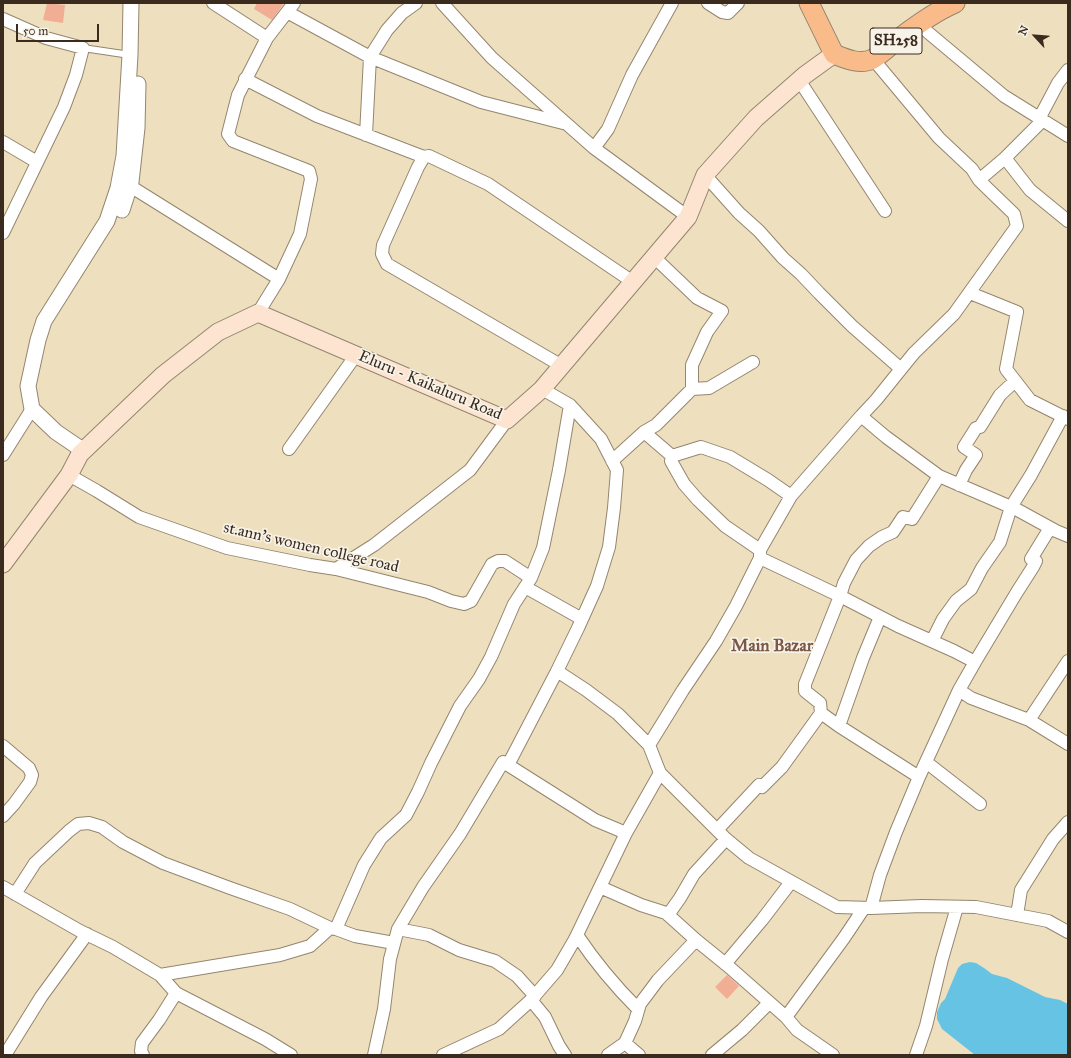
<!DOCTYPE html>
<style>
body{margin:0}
#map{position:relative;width:1071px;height:1058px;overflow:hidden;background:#eee0be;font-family:"IM FELL Great Primer",serif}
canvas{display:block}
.frame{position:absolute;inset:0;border:4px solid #3b2a1e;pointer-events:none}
.north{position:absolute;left:1015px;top:16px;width:40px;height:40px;-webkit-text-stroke:3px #f7f3e8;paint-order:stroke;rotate:296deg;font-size:11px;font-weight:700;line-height:16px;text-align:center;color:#3b2a1e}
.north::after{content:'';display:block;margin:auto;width:14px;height:18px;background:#3b2a1e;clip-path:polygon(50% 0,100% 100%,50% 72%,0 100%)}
.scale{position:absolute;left:16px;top:24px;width:83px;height:18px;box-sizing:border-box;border:2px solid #3b2a1e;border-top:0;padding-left:5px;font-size:12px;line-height:14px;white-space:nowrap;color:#3b2a1e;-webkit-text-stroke:3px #f7f3e8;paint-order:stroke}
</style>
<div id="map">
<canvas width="1071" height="1058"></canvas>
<div class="frame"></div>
<div class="north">N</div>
<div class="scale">50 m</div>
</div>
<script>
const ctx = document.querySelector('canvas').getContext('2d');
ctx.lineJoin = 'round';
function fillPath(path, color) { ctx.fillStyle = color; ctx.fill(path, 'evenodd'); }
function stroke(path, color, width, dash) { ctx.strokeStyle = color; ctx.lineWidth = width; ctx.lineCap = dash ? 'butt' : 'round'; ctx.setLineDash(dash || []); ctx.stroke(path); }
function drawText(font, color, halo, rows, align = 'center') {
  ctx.font = font + ' "IM FELL Great Primer",serif'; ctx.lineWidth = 3.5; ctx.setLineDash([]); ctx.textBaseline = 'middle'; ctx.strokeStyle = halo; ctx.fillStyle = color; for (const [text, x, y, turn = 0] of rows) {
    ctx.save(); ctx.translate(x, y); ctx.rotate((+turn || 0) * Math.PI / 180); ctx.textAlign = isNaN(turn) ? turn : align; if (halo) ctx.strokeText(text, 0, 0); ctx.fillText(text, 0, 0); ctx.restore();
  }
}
fillPath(new Path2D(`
 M970 962 976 963 984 968 992 974 1007 978 1045 997 1060 1000 1068 1004V1055H975L942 1029 937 1019V1012L941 1003 945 999 958 968 962 964Z`), '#66c3e4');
fillPath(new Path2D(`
 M47 3 65 5 63 23 43 20Z
 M257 3H284L272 20 254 9Z
 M727 975 739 986 727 999 715 987Z`), '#f1ae95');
const service = new Path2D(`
 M83 48 130 55`);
const minor = new Path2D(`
 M213 3 267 38
 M442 3 492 58 594 148 688 217
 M708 3 722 12 728 13 738 3
 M287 12 370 57 481 102 563 123
 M3 19 46 38 83 48 76 75 64 107 3 233
 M918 24 1004 96 1068 136
 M245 79 317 116 424 157
 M799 80 885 211
 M1040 117 1058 83 1068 70
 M1043 120 1005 158 1030 190 1068 221
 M366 135 370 57 387 30 402 13 416 3
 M3 142 37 162
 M594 148 608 129 632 75 672 3
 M705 175 739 213 759 231 783 258 801 274 819 293 852 326 901 369 914 353 954 314 1017 226 1014 214 986 187 979 180 972 169 939 138 873 59
 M979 180 1005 158
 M130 186 279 279 300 234 311 179 309 171 233 141 228 134 238 95 267 38 294 3
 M654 257 697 298 722 311 707 332 692 365V389
 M970 293 1017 312 1006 369 1030 400 1068 419
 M258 313 279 279
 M562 366 387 264 382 254 383 245 418 167 424 157 429 156 488 184 633 282
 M901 369 876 400 861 416 886 437 939 476 1011 507 1000 542 982 568 971 589 956 601 943 619 932 641
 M542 389 570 405 601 439 617 470 614 508 609 547 597 586 578 628 557 671 586 690 618 714 649 745 683 690 716 641 736 606 760 558
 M1063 416 1031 475 1011 507 1014 508 1056 531 1068 536
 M644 432 672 456
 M289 449 356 355
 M3 455 32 409
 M612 461 644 432 656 425 692 389 709 388 753 362
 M69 475 97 491 139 517 227 548 310 565 336 569 428 592 451 601 464 604 471 601 492 564 498 561H505L531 578
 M939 476 912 519 903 517 893 532 882 537 869 546 856 560 844 583 840 596 898 626 954 651 975 662 959 690 971 698 1029 720 1068 661
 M959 485 966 470 976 455 964 447 976 428 980 427 1000 395 1015 381
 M760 550 725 526 698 500 684 484 671 461 672 456 701 447 730 457 768 480 791 496
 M336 569 374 545 470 470 507 420
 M525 587 582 619
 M975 662 1017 592 1033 567 1036 561 1031 559 1050 528
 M557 671 508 765 595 820 626 833 660 773
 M821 713 839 726 863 658 880 617
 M1029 720 1068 744
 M839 726 919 777
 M649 745 660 773 726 839 749 858 837 907 871 908 922 906 976 907 1048 921 1068 932
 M3 746 29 768 32 775 30 782 14 804 3 816
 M926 762 980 804
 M717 830 759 785 762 787 782 767 821 713 820 703 805 691V684L840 596 760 558V550L791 496 861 416
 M626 833 600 887 641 905 666 913 696 940 728 966 786 1017 797 1030 833 1055
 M3 887 80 931 113 947 160 975 176 993 265 1039 291 1055
 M15 894 35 863 69 831 78 824 89 823 102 827 123 842 163 863 230 888 290 909 330 928 336 929
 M871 908 880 875 896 832 919 777 959 690
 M668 915 680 898 694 874 726 839
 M1017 915 1021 890 1053 839 1068 822
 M398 929 429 935 459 950 495 961 517 976 535 996
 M577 935C595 962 615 986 638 1009
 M394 943 355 936 336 929 364 865 381 838 406 815 418 792 431 763 460 706 479 679 491 657 514 604 531 578 543 548 559 470 570 405
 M725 964 762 920 791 882
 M160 975 280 955 310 946 330 928
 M786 1017 844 938 864 908
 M625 1043 639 1055
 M5 1055 41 997 87 934
 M143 1055 141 1051 142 1043 159 1020 176 993
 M374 1055 384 1009 390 959 398 929 423 887 460 834 503 762 508 765
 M443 1055 499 1029 531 1000
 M565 1055 559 1046 545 1017 531 1000 557 970 575 939 600 887
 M608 1055 625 1043 635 1021 640 1004 658 980 696 940
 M712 1055 742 1030 769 1003
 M916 1055 926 1026 942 959 957 907`);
const tertiary = new Path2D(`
 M122 210 131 182 137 128 138 84
 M84 451 56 432 32 409 28 386 38 340 44 321 107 221 118 188 124 156 130 55 131 3`);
const secondary = new Path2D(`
 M3 564 69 475 80 454 163 375 218 332 258 313 507 420 542 389 688 217 705 175 756 118 805 75 834 54`);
const primary = new Path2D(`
 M809 3 834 54C846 59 860 65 873 59 879 56 891 45 897 40 915 26 934 12 955 3`);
stroke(service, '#94856e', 8);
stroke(minor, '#94856e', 14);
stroke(tertiary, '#94856e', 17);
stroke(secondary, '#94856e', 19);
stroke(primary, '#94856e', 21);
stroke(service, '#fff', 6);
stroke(minor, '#fff', 12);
stroke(tertiary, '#fff', 15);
stroke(secondary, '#fde4d1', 17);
stroke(primary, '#fabb8b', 19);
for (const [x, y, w] of [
 [896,41,52]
]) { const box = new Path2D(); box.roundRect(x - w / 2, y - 13, w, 26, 3); ctx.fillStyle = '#f7f3e8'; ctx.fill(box); stroke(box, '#3b2a1e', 1); }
drawText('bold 15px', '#3b2a1e', null, [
 ["SH258",896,41]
]);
drawText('16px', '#3b2a1e', '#f7f3e8', [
 ["Eluru - Kaikaluru Road",430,386,23],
 ["st.ann's women college road",311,548,13]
]);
drawText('bold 17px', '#7b5848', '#f7f3e8', [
 ["Main Bazar",772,647]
]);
</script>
